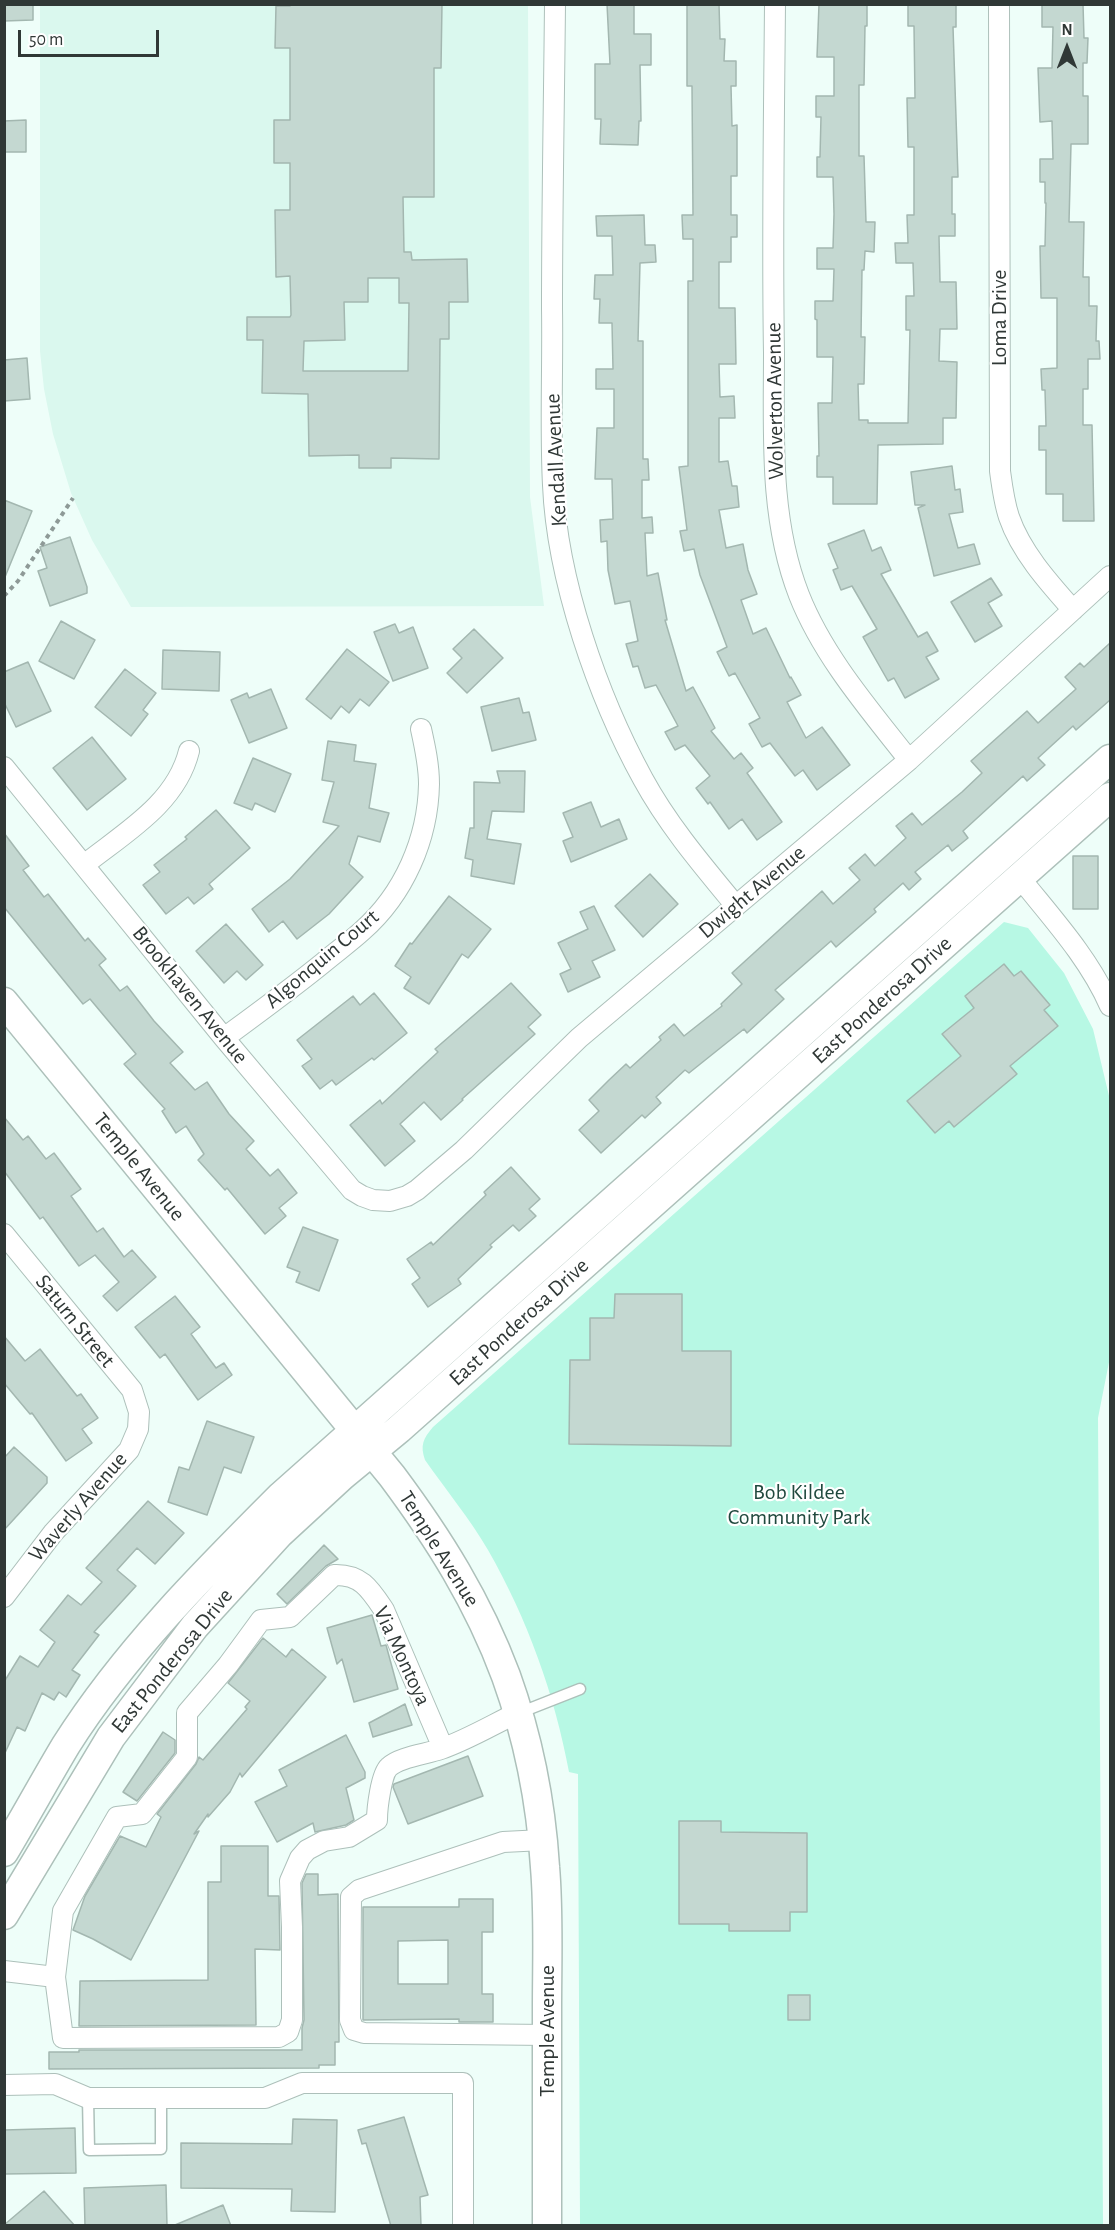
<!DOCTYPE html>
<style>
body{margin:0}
#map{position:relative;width:1115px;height:2230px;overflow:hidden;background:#eefef9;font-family:"Alegreya Sans",sans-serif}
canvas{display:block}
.frame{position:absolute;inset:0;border:6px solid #303836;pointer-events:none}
.north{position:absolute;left:1037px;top:18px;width:60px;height:60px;-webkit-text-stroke:4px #fff;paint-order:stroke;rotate:0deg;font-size:16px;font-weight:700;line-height:24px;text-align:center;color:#303836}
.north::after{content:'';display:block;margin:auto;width:21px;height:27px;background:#303836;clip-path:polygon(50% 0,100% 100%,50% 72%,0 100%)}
.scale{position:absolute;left:18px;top:30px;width:141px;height:27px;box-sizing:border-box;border:3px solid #303836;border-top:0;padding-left:8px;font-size:18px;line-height:21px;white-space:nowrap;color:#303836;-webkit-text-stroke:4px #fff;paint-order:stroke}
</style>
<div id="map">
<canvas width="1115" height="2230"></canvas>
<div class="frame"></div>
<div class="north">N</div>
<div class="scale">50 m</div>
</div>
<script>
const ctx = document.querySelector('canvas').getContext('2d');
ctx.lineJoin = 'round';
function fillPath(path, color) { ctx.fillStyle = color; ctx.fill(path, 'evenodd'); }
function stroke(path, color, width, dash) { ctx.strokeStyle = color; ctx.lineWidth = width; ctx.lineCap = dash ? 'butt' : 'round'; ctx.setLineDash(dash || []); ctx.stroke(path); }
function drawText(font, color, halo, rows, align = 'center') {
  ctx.font = font + ' "Alegreya Sans",sans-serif'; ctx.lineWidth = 4.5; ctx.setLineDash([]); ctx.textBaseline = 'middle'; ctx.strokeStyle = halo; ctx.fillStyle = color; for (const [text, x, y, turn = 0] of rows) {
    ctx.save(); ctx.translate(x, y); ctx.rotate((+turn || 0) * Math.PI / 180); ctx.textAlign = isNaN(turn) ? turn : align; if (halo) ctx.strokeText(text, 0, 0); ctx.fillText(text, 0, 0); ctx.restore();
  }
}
fillPath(new Path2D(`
 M40 5H528L530 497 544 606 131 607 92 540 71 493 53 434 44 389 40 351Z`), '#daf8ee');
fillPath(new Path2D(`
 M1004 922 1028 928 1064 973 1093 1029 1110 1100V1357L1098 1418 1103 2225H580L578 1774 569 1772C555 1695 527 1618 488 1550 470 1519 446 1490 425 1460 420 1445 423 1439 433 1427Z`), '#b7f8e4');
const building = new Path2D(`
 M4 4H33V20L4 21Z
 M290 4H442L441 68H434V197H403L404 252H411L412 260 467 259 468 302H449V339H440L439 459 391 458V468H359V455L309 456 308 394 262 393 263 340H247V317H290L291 315 290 276 276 277 275 210H290V163H274V120H290V48H275L276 6H290ZM368 278H399V303H409L408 371H303L304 341 345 340 344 302H368Z
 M607 4H634V34H651V65H640L641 121H639L638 145 600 144 601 119H595V64H610Z
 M687 4H719L720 39H725L724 61H736V86H731L732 126 737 125V176H731V215H737V237H731V262H719V308H735L736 364H719L720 397 734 396 735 418H719V462L728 461 732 486H737L739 507 719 510 726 548 743 544 748 570 757 594 741 600 753 634 766 628 790 678 791 677 801 695 787 702 806 738 822 727 850 765 817 790 803 770 795 776 770 743 762 747 749 724 760 718 735 673 729 676 717 652 727 647 700 575 694 549 684 551 680 531 687 530 679 467 688 466V281H693V239H683L682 215H693L692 86H687Z
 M819 4H867V26H865L864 85H859V156H864L866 222H875L874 252 865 251 864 270H862L861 337H865L864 384H858L859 420H868V423H908L910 330H906V296H914L913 263H896L895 243H908L907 215H914V147H908L907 98H915L914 26H908V4L956 5V27H953L958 177H952V214H955V236H939L940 282H956L957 329H940L939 361 957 362 956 418H943V444L878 445 877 504H833V477H817V456H819L818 403H832L833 357H817V320L815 319V301H833L834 269H817V248H833L834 214 833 177H817V157H820L821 117H816V96H834V57H817Z
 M1042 4H1083L1084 38H1088L1087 63H1083V96H1088V144H1071L1069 222H1084L1083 277H1089V306H1097L1096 341H1099L1100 359H1088V389H1083V425H1092L1094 521H1063V494H1046V450H1039V426H1046L1045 390H1042L1041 369 1057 368V298H1041L1040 246H1045L1046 203H1045V182H1040V159H1053L1052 121 1040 122 1038 68H1052L1053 27H1042Z
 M26 120V152H4V121Z
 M644 215 645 245H655L656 262 640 263 638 341H643V459H648L649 480H642V518L652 517 653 533H645L647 576 658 573 667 620H665L686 691 693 687 715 728 711 731 734 759 741 753 753 768 747 773 782 822 757 840 742 819 729 829 710 802 708 804 696 788 710 776 685 745 675 750 665 732 678 726 656 685 645 688 638 666 633 667 626 644 638 641 630 601 615 604 608 570 607 541 601 542 600 520 613 519 612 479H595L597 428H614V389H596V369H613L612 323H599L600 299H594L595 275H613L612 236H597L596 216Z
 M27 358 30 399 4 401V360Z
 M952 466 955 490 960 489 963 512 949 514 958 548 974 544 980 564 934 576 918 508 925 505H915L911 472Z
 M4 500 32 511 5 577H4Z
 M864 530 872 551 881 547 891 570 881 574 918 637 927 632 938 651 926 657 939 679 905 698 894 678 888 681 863 637 877 629 852 586 841 590 833 570 838 568 828 544Z
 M70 537 87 587V593L50 606 38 571 47 568 40 547Z
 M991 578 1002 595 988 603 1002 626 975 642 951 602Z
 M61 621 95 640 74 679 39 661Z
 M395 624 399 633 413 627 428 668 393 681 374 632Z
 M474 629 503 658 467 693 447 673 462 658 453 649Z
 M1110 643V700L1076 730 1073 726 1038 758 1045 765 1027 781 1023 776 963 831 968 838 952 851 948 845 915 872 921 879 909 890 903 883 874 909 876 912 836 947 831 941 775 990 784 999 747 1033 744 1029 689 1073 685 1070 656 1097 661 1103 645 1118 642 1115 601 1153 579 1130 599 1111 589 1100 609 1080 626 1064 630 1068 661 1040 659 1037 674 1024 684 1036 722 1006 721 1004 742 984 732 973 822 891 833 904 860 880 849 868 865 854 875 866 906 838 896 826 912 813 922 825 962 792 982 773 971 761 1027 711 1038 723 1076 689 1065 677 1080 663 1084 667Z
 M347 649 389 682 369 706 360 699 349 713 341 706 331 719 306 699Z
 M163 650 220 652 219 691 162 689Z
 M28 662 51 711 16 727 4 702V672Z
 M125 669 156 693 143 710 148 714 131 736 95 707Z
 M271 689 287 728 249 743 231 700 247 693 249 698Z
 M519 698 523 713 529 712 536 740 492 751 481 707Z
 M92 737 126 779 87 810 53 768Z
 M328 741 356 745 354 761 376 764 369 808 389 813 380 842 358 836 349 864 363 877 329 914 297 939 283 921 269 932 252 909 290 879 339 826 323 822 334 782 322 780Z
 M253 758 291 774 275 812 255 803 252 810 234 803Z
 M497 771H525L524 812 492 811 487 839 521 844 514 884 471 876 473 860 465 858 470 828H474V782L500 783Z
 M591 802 601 827 619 819 627 839 571 862 563 841 573 837 563 813Z
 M216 810 250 848 209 884 213 889 194 904 188 897 166 914 143 885 160 872 154 865 187 839 185 837Z
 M4 833 29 866 23 870 44 897 48 894 85 941 88 938 106 959 99 965 120 991 127 986 154 1021 183 1052 170 1063 195 1090 207 1082 229 1114 254 1141 246 1149 270 1176 278 1169 297 1193 279 1208 286 1216 265 1234 227 1188 225 1190 198 1160 204 1154 186 1126 176 1133 162 1111 165 1109 124 1064 136 1054 90 999 83 1004 4 907Z
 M1073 856H1098V909H1073Z
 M650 874 678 904 643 937 615 906Z
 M449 896 491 929 468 958 462 954 429 1004 404 988 411 977 395 966 410 943 412 944Z
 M594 906 615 950 592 961 600 977 568 992 560 974 571 969 558 943 588 929 580 912Z
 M226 924 263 965 246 980 237 971 224 983 196 951Z
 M1004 964 1014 976 1021 971 1050 1005 1044 1010 1058 1026 1010 1066 1017 1074 954 1127 949 1121 935 1133 907 1101 961 1056 942 1034 974 1008 965 996Z
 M511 983 541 1015 528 1027 535 1034 462 1099 463 1100 441 1120 424 1102 400 1124 415 1141 385 1166 350 1125 380 1100 382 1104 438 1052 435 1049Z
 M374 993 407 1033 374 1060 372 1058 336 1085 332 1080 320 1089 302 1066 312 1059 297 1040 353 996 360 1005Z
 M4 1117 23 1140 28 1136 46 1159 54 1153 81 1189 71 1196 97 1232 103 1228 124 1257 132 1250 156 1277 117 1311 103 1296 119 1282 95 1255 79 1266 43 1217 40 1219 4 1171Z
 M511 1167 540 1199 529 1209 536 1216 519 1231 513 1225 490 1245 492 1247 458 1279 461 1284 428 1307 412 1284 420 1278 407 1259 431 1242 433 1245 486 1195 484 1192Z
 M303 1227 338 1240 319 1291 296 1282 300 1272 287 1267Z
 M615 1294H682V1351H731V1446L569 1444 570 1360H590V1318H614Z
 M175 1296 200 1327 191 1334 216 1368 224 1363 232 1375 198 1400 165 1354 160 1358 135 1327Z
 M4 1336 25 1361 40 1349 77 1396 81 1394 98 1418 82 1429 92 1443 66 1461 32 1413 30 1414 4 1383Z
 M207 1421 254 1437 241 1473 224 1467 207 1515 168 1502 179 1467 189 1470Z
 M14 1447 47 1477V1483L4 1530V1458Z
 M148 1501 184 1533 155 1564 137 1548 117 1570 136 1586 94 1632 99 1635 72 1670 80 1675 66 1697 59 1692 54 1700 42 1693 25 1731 17 1727 4 1755V1682L20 1656 38 1667 55 1642 40 1630 68 1595 81 1605 102 1582 86 1568Z
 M324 1545 338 1559 326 1566 287 1604 277 1594Z
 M372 1615 381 1646 386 1645 398 1689 354 1702 342 1659 337 1664 327 1628Z
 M263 1638 286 1657 292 1649 326 1677 242 1777 240 1773 230 1792 208 1817V1814L194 1834 199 1831 131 1960 93 1939 73 1930 85 1896 120 1836 146 1847 161 1817 157 1814 196 1764 199 1757 203 1760 247 1709 245 1707 250 1701 228 1683Z
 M405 1704 412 1725 373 1737 369 1723Z
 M163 1732 175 1740V1753L137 1801 123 1792Z
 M346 1735 365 1772V1778L346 1788 354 1820 346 1825 315 1832 313 1823 277 1842 255 1802 287 1786 279 1770Z
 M468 1756 483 1796 408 1824 393 1787 394 1784Z
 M679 1821H721V1832L807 1833V1912H790V1931H729V1924H679Z
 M221 1846H268V1896H279L280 1950 255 1949 256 2025 79 2026 80 1981 208 1980V1882H221Z
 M306 1874H318V1895L338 1894 339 2042H335V2065H319V2068L49 2069V2052H79V2050H302V2028L304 2020 302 1883Z
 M459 1899H493V1932H482V1994H493V2022H459V2019L363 2020V1907H459ZM448 1940V1984H398V1941Z
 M788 1995H810V2020H788Z
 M404 2117 428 2195 420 2197 421 2226H391L366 2143 362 2144 358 2130Z
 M293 2119 337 2120 335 2212 291 2211 292 2189 181 2188V2143L292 2144Z
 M75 2128 76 2173 4 2174V2130Z
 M166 2185 167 2226H85L84 2188Z
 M44 2191 75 2226H4V2225Z
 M223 2205 231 2226H175V2225Z`);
fillPath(building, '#c4d8d1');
stroke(building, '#a3b7b0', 1.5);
const service = new Path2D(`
 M519 1713 580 1689
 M88 2098 89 2150 161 2149V2098`);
const minor = new Path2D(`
 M555 4C554 106 552 208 552 309 553 368 550 427 553 485 557 580 598 697 643 779 668 825 703 866 736 906
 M775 4C774 121 772 237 774 353 774 434 769 518 799 595 823 656 869 709 909 760
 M999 4 1000 471C1002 486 1004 502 1009 517 1021 552 1049 583 1073 610
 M4 767 224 1038 352 1190 362 1196 373 1200 390 1201 407 1196 417 1190 464 1150 579 1038 909 760 1110 576
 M84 865C124 833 176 804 189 751
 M1020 878C1052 918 1089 958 1110 1006
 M224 1038C258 1013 291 989 323 963 336 952 350 942 362 931 404 894 428 839 429 784 429 765 425 747 421 729
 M4 1234 132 1390 139 1412 138 1429 129 1450 53 1533 4 1597
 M443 1748 384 1610C370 1589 361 1574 334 1575L290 1617 261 1620 228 1665 187 1713V1757L142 1814 117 1817 63 1911 55 1977 63 2038 279 2037 288 2032 292 2020V1927L290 1881 300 1858 307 1850 324 1841 349 1837 377 1820C377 1809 381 1774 389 1767 399 1757 427 1754 441 1749 467 1740 492 1725 517 1713
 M543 1840 503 1842 359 1890 351 1897 350 2020 354 2030 364 2033 547 2035
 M4 1971 55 1977
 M4 2085 55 2084 88 2098H265L302 2083H463V2226`);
const secondary = new Path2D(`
 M4 1002 392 1476C439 1539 478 1601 506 1676 528 1737 541 1803 545 1867 549 1914 547 1961 547 2008 547 2080 547 2153 547 2226
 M4 1852C25 1817 45 1780 66 1745 125 1652 204 1573 281 1496L1110 759
 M4 1915 111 1737 195 1626 279 1534 342 1476 399 1429 1110 797`);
stroke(service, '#adc0ba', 13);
stroke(minor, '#adc0ba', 22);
stroke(secondary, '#adc0ba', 31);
stroke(new Path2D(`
 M4 596 18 581 73 498`), '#8e9a97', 4, [4.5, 4.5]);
stroke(service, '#fff', 10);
stroke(minor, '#fff', 20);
stroke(secondary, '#fff', 28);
drawText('22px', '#303836', '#fff', [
 ["Loma Drive",999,318,-90],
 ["Wolverton Avenue",775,401,-91],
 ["Kendall Avenue",556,460,-93],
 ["Dwight Avenue",752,892,-40],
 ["Algonquin Court",322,959,-40],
 ["Brookhaven Avenue",190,995,51],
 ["East Ponderosa Drive",882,1000,-42],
 ["Temple Avenue",139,1167,51],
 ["Saturn Street",75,1321,51],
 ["East Ponderosa Drive",519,1322,-42],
 ["Waverly Avenue",78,1507,-49],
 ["Temple Avenue",439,1549,58],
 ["Via Montoya",402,1656,65],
 ["East Ponderosa Drive",172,1661,-51],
 ["Temple Avenue",547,2031,-90]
]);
drawText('22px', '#20493e', '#fff', [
 ["Bob Kildee",799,1492],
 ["Community Park",799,1517]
]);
</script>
